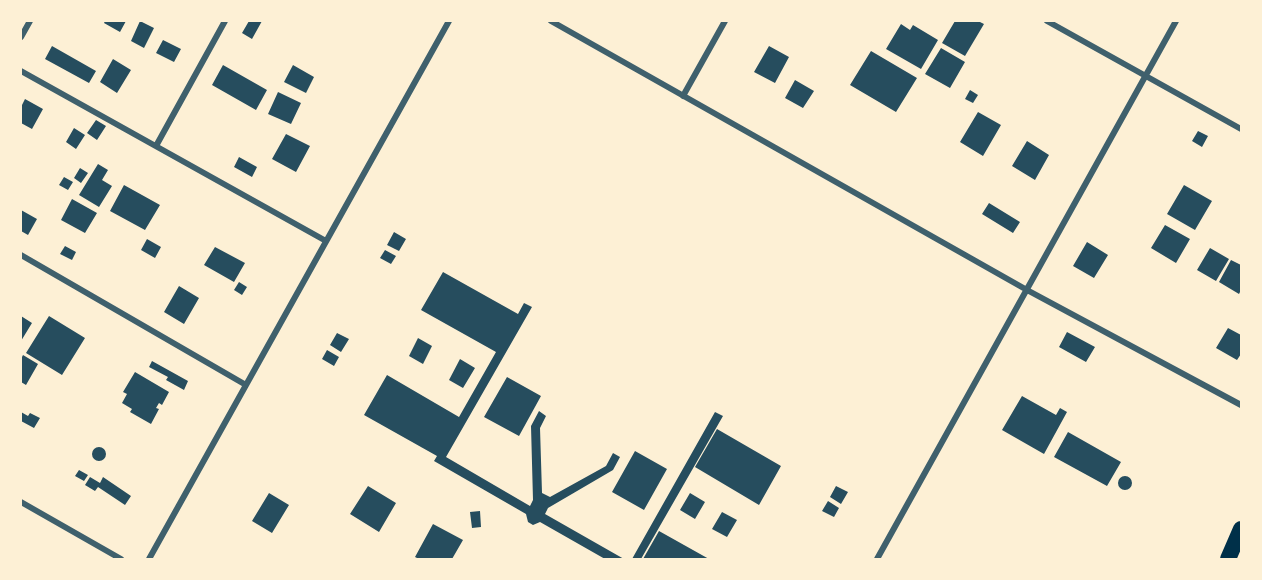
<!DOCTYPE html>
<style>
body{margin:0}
#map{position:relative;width:1262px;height:580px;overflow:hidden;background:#fdf0d5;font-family:Rubik,sans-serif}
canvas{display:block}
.frame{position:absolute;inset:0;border:22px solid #fdf0d5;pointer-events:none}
</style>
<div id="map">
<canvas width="1262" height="580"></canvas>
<div class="frame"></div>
</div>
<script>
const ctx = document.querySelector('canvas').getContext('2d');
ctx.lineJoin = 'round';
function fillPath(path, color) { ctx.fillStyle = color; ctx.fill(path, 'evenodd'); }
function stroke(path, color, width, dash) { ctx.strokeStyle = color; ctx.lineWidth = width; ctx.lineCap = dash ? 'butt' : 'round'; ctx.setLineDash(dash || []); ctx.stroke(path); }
fillPath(new Path2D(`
 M105 21H126L120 32 104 23Z
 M140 21 154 28 144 48 131 41Z
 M249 21H262L252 39 242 33Z
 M955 21H978L984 24 965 56 942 43Z
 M901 24 910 30 913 25 938 40 921 69 886 49Z
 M163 40 181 49 174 62 156 53Z
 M52 46 96 71 89 83 45 59Z
 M769 46 789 57 775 83 754 72Z
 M941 48 965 62 950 88 925 74Z
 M871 51 917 78 896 112 850 85Z
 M113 59 131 70 117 93 100 82Z
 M223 65 267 90 256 110 212 85Z
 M293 65 314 77 306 93 284 82Z
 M795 80 814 91 803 108 785 98Z
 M970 90 978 95 973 103 965 99Z
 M278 92 301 103 291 124 268 114Z
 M25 99 43 109 32 129 21 123V107Z
 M978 112 1001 125 983 156 960 142Z
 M96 120 106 126 97 140 87 133Z
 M74 128 85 135 76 149 66 142Z
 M1198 131 1208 136 1202 147 1192 141Z
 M286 134 310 146 296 172 272 159Z
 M1027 141 1049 155 1035 180 1012 166Z
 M239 157 257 167 252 177 234 167Z
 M98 164 108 170 102 180 112 186 99 207 79 195Z
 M80 168 88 173 81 183 74 178Z
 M64 177 73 182 68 190 59 185Z
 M124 185 160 205 145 230 110 211Z
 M1184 185 1212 201 1195 230 1167 214Z
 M72 199 97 213 85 233 61 220Z
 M989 203 1020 222 1013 233 982 214Z
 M21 210 37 219 28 235 21 231Z
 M1165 225 1190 239 1176 263 1151 248Z
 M394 232 406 239 399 251 387 245Z
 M147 239 161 247 155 258 141 250Z
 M1087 242 1108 255 1094 278 1073 266Z
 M65 246 76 252 72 260 60 254Z
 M215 247 245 263 234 282 204 265Z
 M1210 248 1229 259 1216 281 1197 270Z
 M385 250 396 256 391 264 380 258Z
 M1231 260 1241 265V290L1239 294 1219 282Z
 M443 272 518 314 524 303 532 307 446 457 530 506 533 500 531 426 539 411 546 416 540 428 542 493 550 497 606 466 613 453 620 457 613 470 548 508 545 514 624 559H605L540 522 533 525 528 522 526 514 434 461 437 456 364 415 387 375 459 417 496 352 421 310Z
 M239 282 247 287 242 295 234 290Z
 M179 286 199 298 184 324 164 312Z
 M21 316 32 323 21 341Z
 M49 316 85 338 62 375 26 353Z
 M1228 328 1241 335V354L1237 360 1216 348Z
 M1067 332 1095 347 1086 362 1059 347Z
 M337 333 349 339 341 352 330 345Z
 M418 338 432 346 423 364 409 356Z
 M327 350 339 357 334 366 322 359Z
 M23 355 38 364 26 385 21 382V359Z
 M460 359 475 368 463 388 449 380Z
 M152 361 188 381 184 390 166 380 168 377 149 367Z
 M135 372 169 392 162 405 159 403 156 408 159 409 151 424 130 412 132 409 122 403 127 394 123 392Z
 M507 377 541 396 519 436 484 417Z
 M1022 396 1056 415 1060 408 1067 412 1044 454 1002 430Z
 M21 412 28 416 30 413 40 418 34 428 21 421Z
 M715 412 723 416 641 559H632Z
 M717 429 781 466 759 505 695 467Z
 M1068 432 1121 462 1107 486 1054 457Z
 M92 454a7 7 0 1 1 14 0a7 7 0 1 1-14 0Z
 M635 451 667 469 644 510 612 492Z
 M79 470 88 475 84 481 75 476Z
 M1118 483a7 7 0 1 1 14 0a7 7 0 1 1-14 0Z
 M90 477 100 483 103 477 131 496 125 505 98 487 95 491 85 485Z
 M368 486 396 503 379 532 350 514Z
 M836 486 848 492 841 504 830 497Z
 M269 493 289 505 272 533 252 521Z
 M690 493 705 502 695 519 680 510Z
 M828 501 839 508 834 517 822 511Z
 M480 511 481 527 472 528 470 512Z
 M722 512 737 520 727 537 712 529Z
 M433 524 463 540 452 559H419L415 557Z
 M659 531 709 559H643Z`), '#264d5e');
stroke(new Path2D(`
 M551 21 1027 290 1241 405
 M1047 21 1241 129
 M21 37 30 21
 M21 71 326 241
 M683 96 725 21
 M156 146 225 21
 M21 255 246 385
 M21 502 121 559
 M149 559 449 21
 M877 559 1176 21`), '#3f606c', 6);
stroke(new Path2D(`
 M1228 559 1241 529`), '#003049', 16);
</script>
